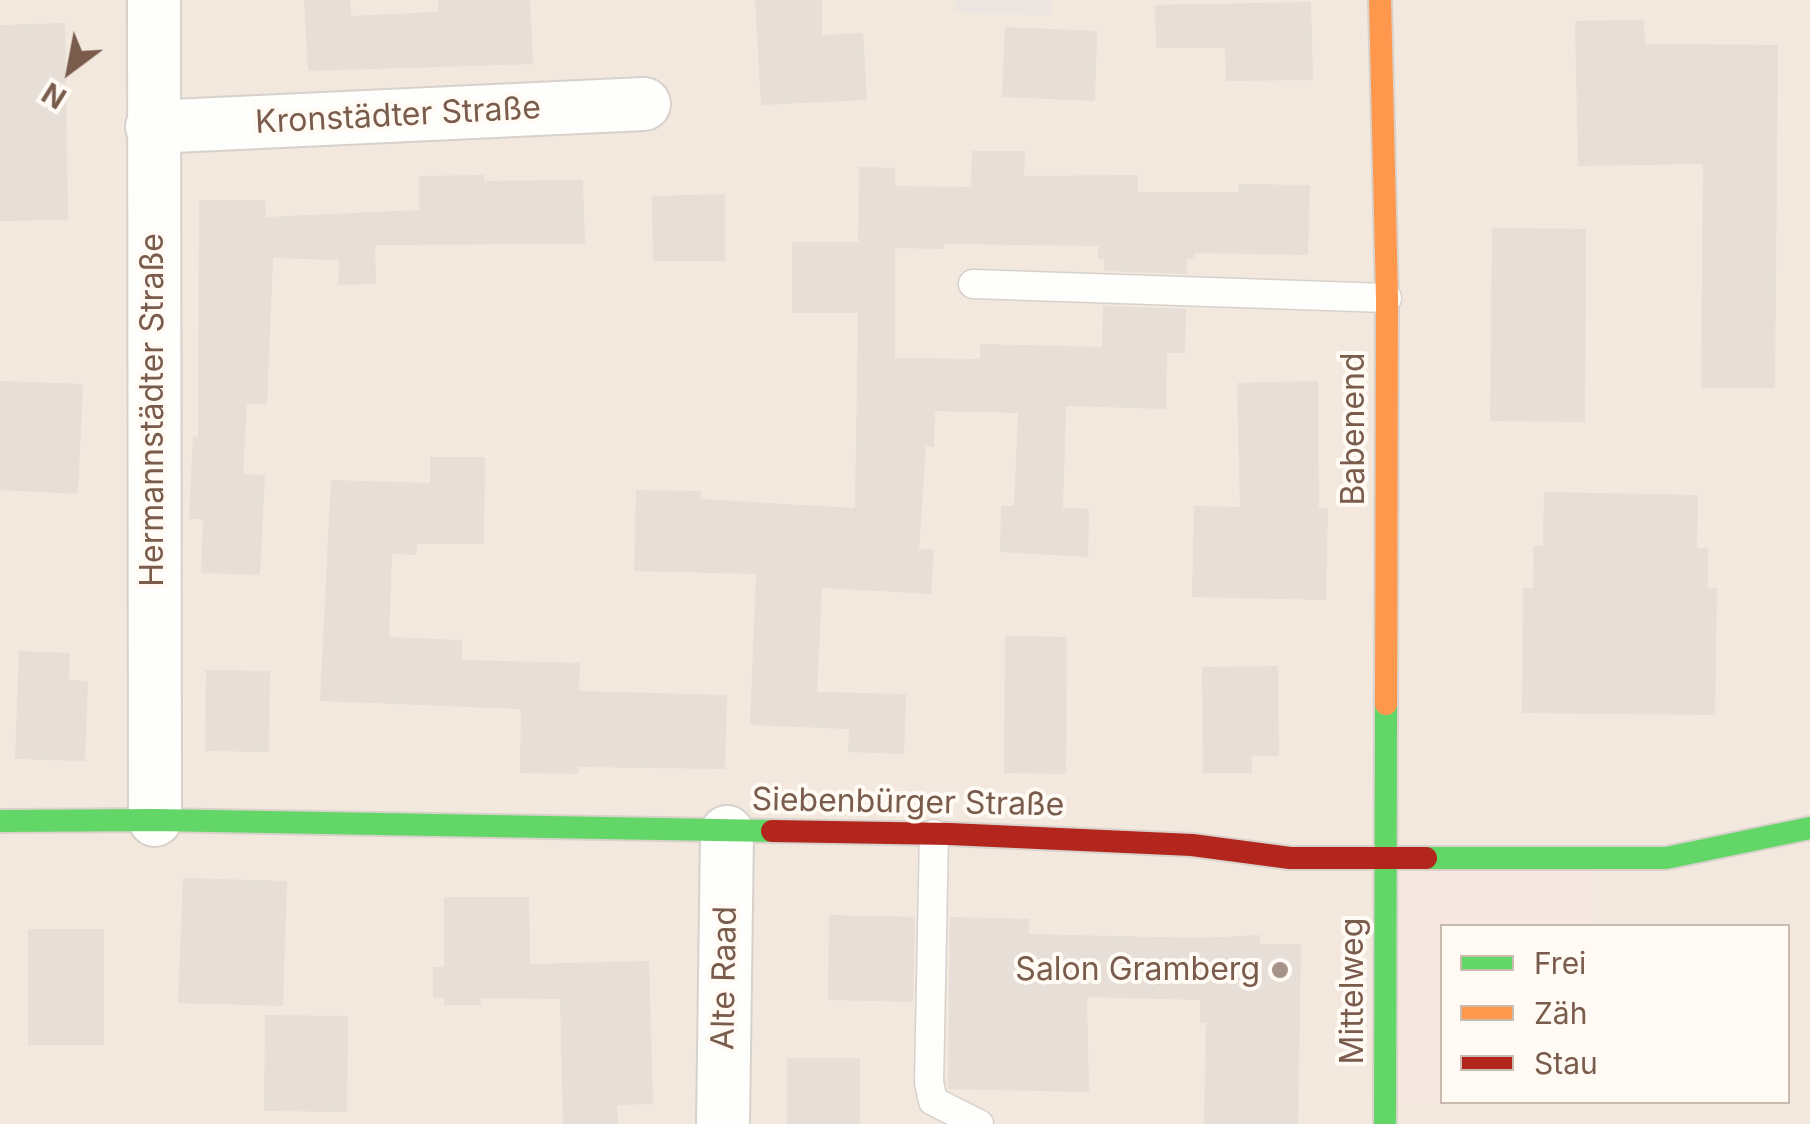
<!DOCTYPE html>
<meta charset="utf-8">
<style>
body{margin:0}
#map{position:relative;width:1810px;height:1124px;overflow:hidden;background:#f9f5f0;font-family:Inter,sans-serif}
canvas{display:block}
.legend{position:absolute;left:1440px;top:924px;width:350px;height:180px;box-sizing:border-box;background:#fffaf3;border:2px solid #cabbb1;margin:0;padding:12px 18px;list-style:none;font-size:30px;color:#7a5c4d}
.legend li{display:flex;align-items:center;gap:20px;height:50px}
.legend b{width:50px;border:2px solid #cabbb1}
.north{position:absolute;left:20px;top:20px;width:100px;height:100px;-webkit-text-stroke:8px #fffaf3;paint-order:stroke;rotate:212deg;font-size:28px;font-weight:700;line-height:40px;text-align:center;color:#7a5c4d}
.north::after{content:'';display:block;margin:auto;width:35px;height:45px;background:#7a5c4d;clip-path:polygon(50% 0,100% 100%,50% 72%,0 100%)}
</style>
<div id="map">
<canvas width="1810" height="1124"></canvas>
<ul class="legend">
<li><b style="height:12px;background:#63d668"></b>Frei</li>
<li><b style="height:12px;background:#ff974d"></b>Zäh</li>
<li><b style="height:12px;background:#b3261e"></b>Stau</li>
</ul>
<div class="north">N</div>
</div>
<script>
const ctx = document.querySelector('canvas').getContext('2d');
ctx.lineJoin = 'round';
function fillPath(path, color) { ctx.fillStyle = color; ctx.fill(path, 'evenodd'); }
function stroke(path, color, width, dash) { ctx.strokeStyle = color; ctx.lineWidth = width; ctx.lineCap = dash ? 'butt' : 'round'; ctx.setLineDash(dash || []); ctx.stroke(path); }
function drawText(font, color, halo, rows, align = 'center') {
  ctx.font = font + ' Inter,sans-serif'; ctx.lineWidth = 8; ctx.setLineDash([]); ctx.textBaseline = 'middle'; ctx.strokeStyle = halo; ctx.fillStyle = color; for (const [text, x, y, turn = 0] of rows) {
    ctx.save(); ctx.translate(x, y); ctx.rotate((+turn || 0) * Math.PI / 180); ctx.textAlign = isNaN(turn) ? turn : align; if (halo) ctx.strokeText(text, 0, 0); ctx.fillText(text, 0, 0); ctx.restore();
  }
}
fillPath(new Path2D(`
 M0 0H1810V1124H0ZM1442 926H1788V1102H1442Z`), '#f2e8de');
fillPath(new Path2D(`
 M1385 858H1596L1592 926H1442V1100L1385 1102Z`), '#f6e8e1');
fillPath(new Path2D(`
 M955 0H1051V15L954 13Z`), '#ede5e0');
fillPath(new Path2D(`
 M304 0H350L351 16 438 12V0H530L533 64 308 71Z
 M755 0H822V35L863 33 867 100 761 105Z
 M1311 2 1313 80 1226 81 1225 48H1156L1155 5Z
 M1644 20 1645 44 1778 45 1775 388H1701L1703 164 1578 166 1575 21Z
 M65 23 68 220 0 221V25Z
 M1005 27 1097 31 1095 101 1002 97Z
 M972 151H1025L1024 176 1138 175V192H1238L1239 184 1310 185 1308 255 1195 253V259H1187V274L1104 271V259H1098V246L944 244V249L895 248V358L980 359V344L1102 347 1103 306 1186 309 1185 353H1167L1166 409 1066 406 1063 508 1089 509 1088 557 1000 552 1001 506H1014L1018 413 935 411 934 447 926 446 919 549 934 550 931 594 822 588 817 692 906 694 904 754 848 752 849 729 750 725 756 574 634 571 636 490 701 491 700 499 855 508 858 313H792V242H858L859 167 895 168V186L971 187Z
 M484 175V181L583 180 585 244 375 245 376 284 338 285 339 260 273 258 267 404H247L243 474 265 475 260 575 201 573 203 519H189L193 436 198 437 199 200H265L266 217 419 210V176Z
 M725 194V261H653L652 196Z
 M1492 228 1586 229 1585 422 1490 421Z
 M0 381 83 384 78 494 0 490Z
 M1318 381 1319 508H1328L1326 600 1192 597 1194 506 1240 507 1237 383Z
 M430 457H485L484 544H417L416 555 392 554 389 637 462 640V660L580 663 579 691 727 695 725 769 578 767V774L520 773 521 709 320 701 331 480 430 483Z
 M1544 492 1698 495 1697 548H1708V588H1717L1715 715 1522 713 1523 588H1533L1534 546H1543Z
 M1005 636 1067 637 1066 774 1004 773Z
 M19 651 70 653 69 680 88 681 85 761 15 759Z
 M1278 666 1279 756H1252V773H1203L1202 667Z
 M206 670 270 671 269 752 205 751Z
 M183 878 287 881 283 1006 178 1003Z
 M444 897H529L530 964 649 961 653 1104 617 1105 618 1124H563L560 999 481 998V1005H444V998L433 997V967H444Z
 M829 915 915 917 913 1002 828 1000Z
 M950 917 1029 919V934L1199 938 1260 935V944H1301L1298 1124H1204L1206 1023H1200V1000L1087 997 1089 1092 948 1089Z
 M28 929H104V1045H28Z
 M265 1015 348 1016 347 1112 264 1111Z
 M787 1058H860V1124H787Z`), '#e6ded7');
const lane = new Path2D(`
 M973 284 1387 298
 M934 834 929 1082 933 1101 979 1124`);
const street = new Path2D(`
 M154 0 155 820
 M152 127 644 104
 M723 1124 727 832`);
const fast = new Path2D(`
 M0 821 155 820 772 831
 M1426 858H1666L1810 828
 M1385 1124 1386 704`);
const slow = new Path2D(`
 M1380 0 1387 298 1386 704`);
const jam = new Path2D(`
 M772 831 950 834 1192 845 1290 858H1426`);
stroke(lane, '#d7d1cb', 31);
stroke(street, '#d7d1cb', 56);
stroke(fast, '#d9d2cb', 26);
stroke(slow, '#d9d2cb', 26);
stroke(jam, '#d9d2cb', 26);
stroke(lane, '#fefefd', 28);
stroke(street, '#fefefd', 52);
stroke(fast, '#63d668', 22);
stroke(slow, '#ff974d', 22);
stroke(jam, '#b3261e', 22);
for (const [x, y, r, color] of [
 [1280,970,10,"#a69286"]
]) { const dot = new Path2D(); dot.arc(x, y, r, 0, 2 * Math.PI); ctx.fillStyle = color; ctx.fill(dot); stroke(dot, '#fffaf3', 4); }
drawText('32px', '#7a5c4d', '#fffaf3', [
 ["Kronstädter Straße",398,116,-3],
 ["Hermannstädter Straße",153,410,-90],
 ["Babenend",1354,429,-90],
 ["Siebenbürger Straße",908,803,1],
 ["Alte Raad",725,978,-89],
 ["Mittelweg",1353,991,-90]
]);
drawText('32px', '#7a5c4d', '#fffaf3', [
 ["Salon Gramberg",1260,970]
], 'right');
</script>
